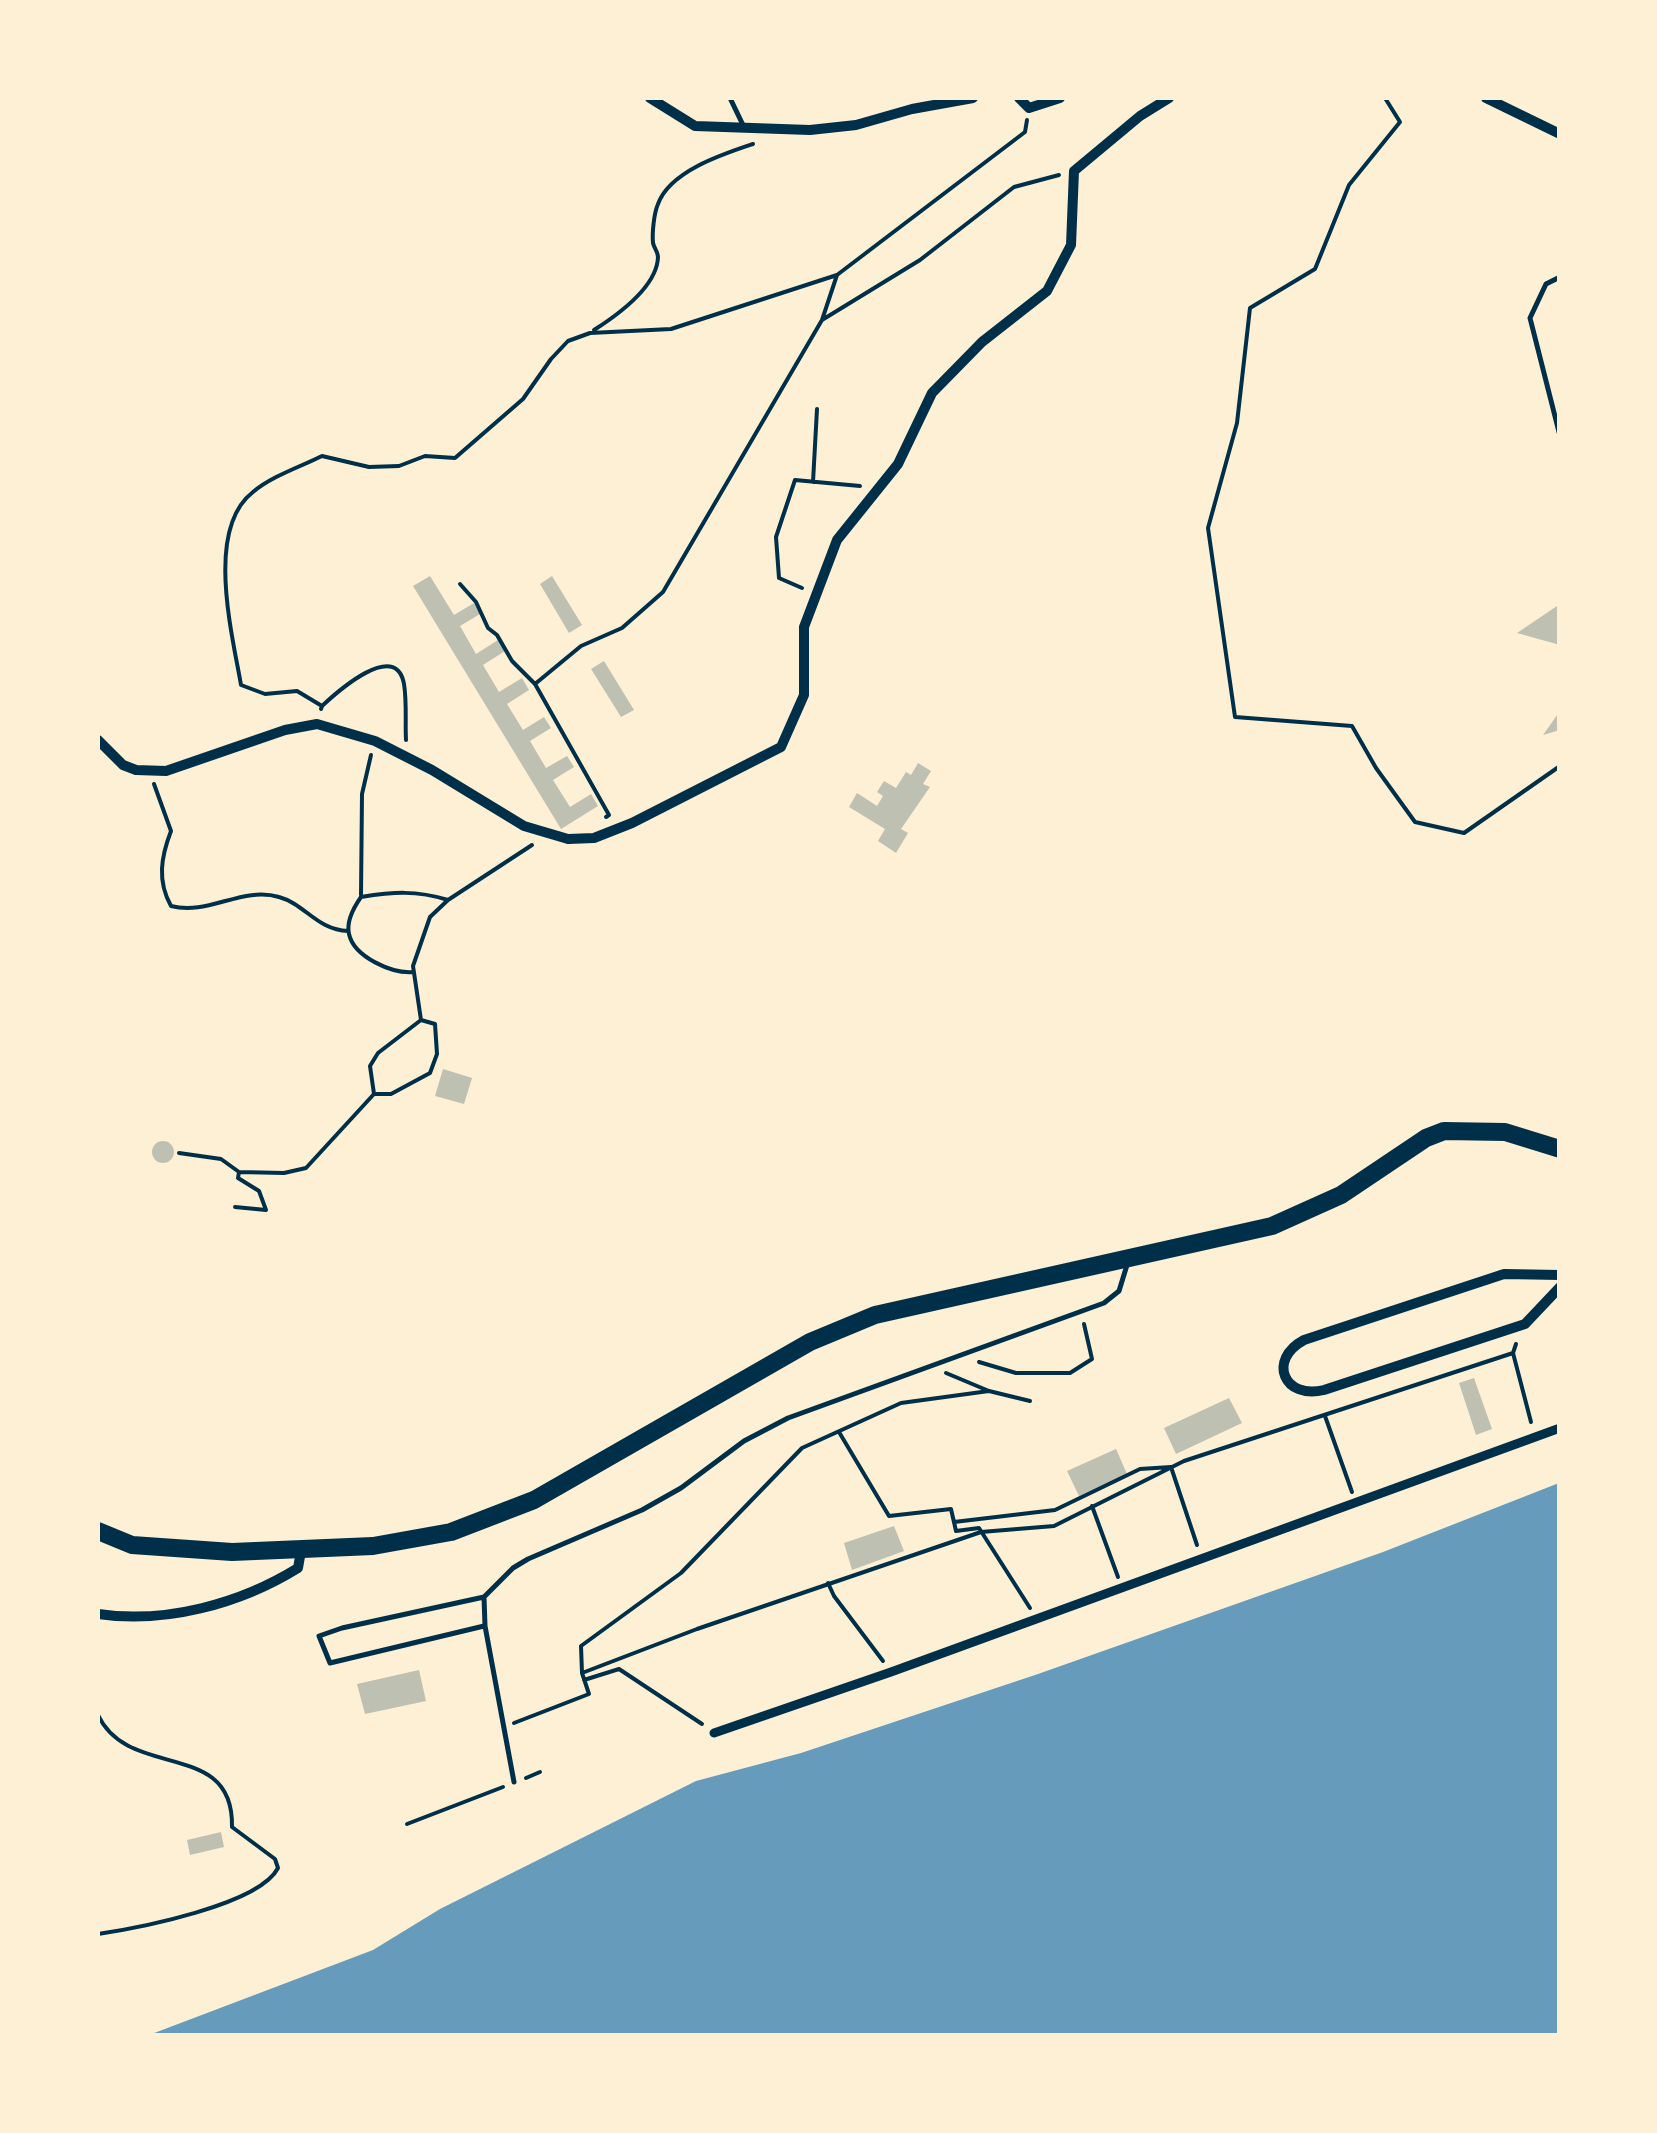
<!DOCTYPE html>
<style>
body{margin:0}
#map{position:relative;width:1657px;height:2133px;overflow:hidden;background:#fdf0d5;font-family:Karla,sans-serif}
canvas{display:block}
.frame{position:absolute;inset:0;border:100px solid #fdf0d5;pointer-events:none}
</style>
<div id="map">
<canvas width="1657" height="2133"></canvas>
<div class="frame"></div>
</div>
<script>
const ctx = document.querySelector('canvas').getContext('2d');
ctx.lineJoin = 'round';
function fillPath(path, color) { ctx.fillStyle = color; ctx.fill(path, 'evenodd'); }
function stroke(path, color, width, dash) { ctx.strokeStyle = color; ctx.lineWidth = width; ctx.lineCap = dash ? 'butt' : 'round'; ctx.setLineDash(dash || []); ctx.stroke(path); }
fillPath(new Path2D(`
 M1559 1483V2035H149L373 1950 440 1909 696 1781 801 1753 1038 1674 1383 1552Z`), '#669bbc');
fillPath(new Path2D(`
 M430 576 454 615 474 603 480 614 460 626 476 654 498 640 505 651 483 665 499 692 522 678 529 690 507 704 523 730 544 717 551 728 530 741 546 768 567 756 574 767 553 780 570 807 591 794 598 806 561 829 413 586Z
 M552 576 582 625 569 633 540 584Z
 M1560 604V645L1517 633Z
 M604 661 634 710 621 717 591 669Z
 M1560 711V730L1543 735Z
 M918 763 931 771 923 784 930 787 901 829 908 833 896 853 878 841 885 829 849 807 857 793 877 806 883 796 877 792 884 781 896 788 906 772 911 775Z
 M443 1069 472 1078 464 1104 435 1096Z
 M152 1152a11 11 0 1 1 22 0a11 11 0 1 1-22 0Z
 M1474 1378 1492 1429 1476 1435 1459 1383Z
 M1229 1398 1242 1423 1176 1454 1164 1428Z
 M1116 1449 1127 1474 1079 1496 1067 1471Z
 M894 1526 904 1551 852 1570 844 1543Z
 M419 1670 426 1701 365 1714 357 1684Z
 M221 1832 224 1847 190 1855 187 1840Z`), '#bec0b2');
stroke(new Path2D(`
 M1385 98 1400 122 1349 185 1315 269 1250 308 1237 423 1208 528 1235 717 1352 726 1376 768 1415 822 1464 833 1560 766
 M822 320 920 260 1014 187 1059 175
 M594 330C616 316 657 287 658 257 658 252 654 248 653 243 652 233 654 213 658 204 670 171 723 154 753 144
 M813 482 817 409
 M460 584 476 602 488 628 497 635 512 661 535 684 609 815 606 817
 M802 588 779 578 776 537 795 480 860 486
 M535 684 581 646 622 628 663 592 822 320 837 275 1025 132 1027 120
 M322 706C337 692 396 639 404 684 407 702 405 722 406 740
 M321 709 322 706 297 691 265 694 241 685C232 633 205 529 253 492 272 476 300 467 322 456L369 467 399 466 425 456 455 458 523 399 551 359 568 341 590 333 671 329 837 275
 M154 784 171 831C161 857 157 881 171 906 208 916 242 886 279 897 305 904 317 930 348 931
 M361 895 362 794 371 755
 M414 972C392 974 354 957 349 934 346 921 354 907 361 897 393 892 416 890 448 900
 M374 1094 370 1066 378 1053 421 1020 413 966 430 917 448 900 532 845
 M179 1153 221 1159 239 1172 284 1173 306 1168 374 1094H391L430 1073 437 1054 435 1024 421 1020
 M235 1207 266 1210 259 1191 238 1178 239 1172
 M1516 1344 1513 1353 1531 1422
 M979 1362 1016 1373H1070L1092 1359 1084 1324
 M946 1373 989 1391 1030 1401
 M1325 1416 1352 1492
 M839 1432 889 1516 951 1509 956 1531 979 1528 1030 1608
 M1092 1506 1118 1577
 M954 1522 1055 1510 1140 1469 1171 1467 1197 1545
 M828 1583 834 1596 883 1661
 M582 1673 697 1629 981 1532 1054 1526 1184 1461 1513 1353
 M584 1680 619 1669 702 1724
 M98 1715C129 1781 234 1738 232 1827L275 1859 278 1868C259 1905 138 1928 98 1934
 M514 1723 589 1694 582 1673 581 1646 681 1573 802 1448 901 1403 989 1391
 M526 1778 540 1772
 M407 1824 503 1787`), '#003049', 4);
stroke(new Path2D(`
 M730 98 743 125
 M1560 277 1546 284 1530 318 1560 436
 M484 1597 342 1628 319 1636 330 1663 484 1626
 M514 1782 485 1626 484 1597 513 1568 528 1559 642 1510 681 1488 744 1441 788 1418 1104 1303 1119 1291 1127 1265`), '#003049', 5);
stroke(new Path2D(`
 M714 1733 891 1672 1560 1428`), '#003049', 9);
stroke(new Path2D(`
 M650 98 695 126 810 130 856 125 912 109 973 98
 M1019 98 1029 108 1060 98
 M1486 98 1560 134
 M98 740 123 765 136 770 166 771 285 730 317 724 375 741 432 770 524 826 568 839 594 838 632 823 781 747 804 695V627L837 540 898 464 932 393 982 342 1047 291 1071 245 1074 171 1140 116 1169 98
 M1560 1275 1504 1274 1304 1340C1267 1360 1284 1400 1324 1390L1525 1324 1560 1287
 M98 1614C165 1624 240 1604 298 1568L301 1551`), '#003049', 10);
stroke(new Path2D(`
 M98 1531 132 1545 232 1552 373 1546 451 1532 534 1500 810 1342 875 1315 1272 1226 1341 1195 1426 1138 1444 1131 1505 1132 1560 1149`), '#003049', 18);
</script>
